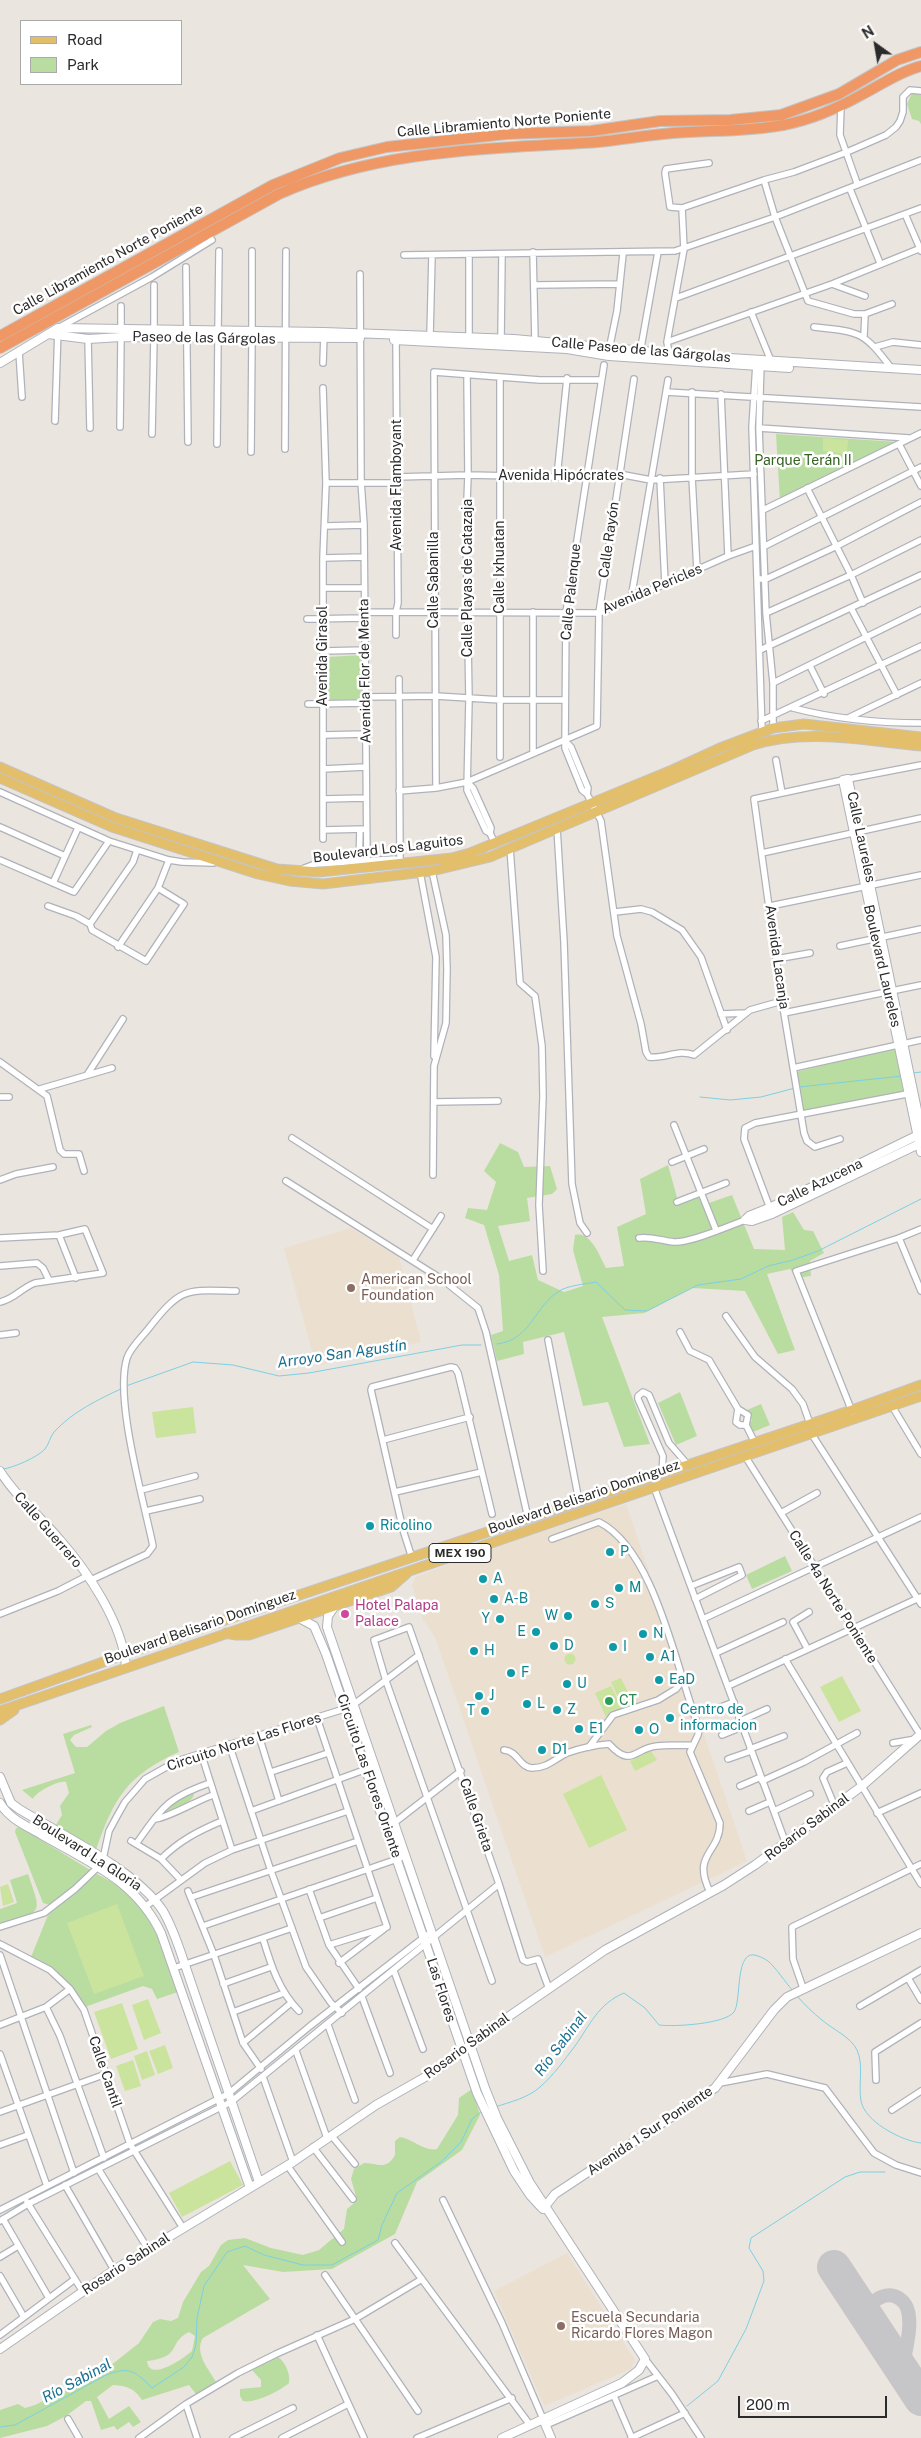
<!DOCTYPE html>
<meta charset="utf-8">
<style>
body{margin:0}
#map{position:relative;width:921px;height:2438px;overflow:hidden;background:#ebe5df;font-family:"Public Sans",sans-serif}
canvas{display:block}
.legend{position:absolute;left:20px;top:20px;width:162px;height:65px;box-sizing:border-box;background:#fff;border:1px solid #aaa;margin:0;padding:6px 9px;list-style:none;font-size:15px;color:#2b2b2b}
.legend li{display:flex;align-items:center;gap:10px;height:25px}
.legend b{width:25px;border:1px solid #aaa}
.north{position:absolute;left:851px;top:20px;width:50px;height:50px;-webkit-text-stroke:4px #fff;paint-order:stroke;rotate:328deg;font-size:14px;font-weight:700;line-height:20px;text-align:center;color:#2b2b2b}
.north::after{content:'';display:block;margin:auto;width:18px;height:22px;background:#2b2b2b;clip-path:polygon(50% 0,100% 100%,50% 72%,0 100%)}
.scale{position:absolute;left:738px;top:2396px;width:149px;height:22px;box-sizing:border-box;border:2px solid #2b2b2b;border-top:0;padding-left:6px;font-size:15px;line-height:18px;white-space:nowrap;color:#2b2b2b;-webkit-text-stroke:4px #fff;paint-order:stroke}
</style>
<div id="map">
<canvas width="921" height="2438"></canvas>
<ul class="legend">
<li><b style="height:6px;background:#e4bf6b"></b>Road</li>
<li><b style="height:14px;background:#b9dda0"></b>Park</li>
</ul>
<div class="north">N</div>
<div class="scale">200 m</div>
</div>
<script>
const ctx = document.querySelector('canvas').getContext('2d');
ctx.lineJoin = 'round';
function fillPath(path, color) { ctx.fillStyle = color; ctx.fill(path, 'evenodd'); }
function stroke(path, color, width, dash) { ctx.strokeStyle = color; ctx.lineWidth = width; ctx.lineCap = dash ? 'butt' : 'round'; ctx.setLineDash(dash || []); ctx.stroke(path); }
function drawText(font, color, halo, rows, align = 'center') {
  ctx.font = font + ' "Public Sans",sans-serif'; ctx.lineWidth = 5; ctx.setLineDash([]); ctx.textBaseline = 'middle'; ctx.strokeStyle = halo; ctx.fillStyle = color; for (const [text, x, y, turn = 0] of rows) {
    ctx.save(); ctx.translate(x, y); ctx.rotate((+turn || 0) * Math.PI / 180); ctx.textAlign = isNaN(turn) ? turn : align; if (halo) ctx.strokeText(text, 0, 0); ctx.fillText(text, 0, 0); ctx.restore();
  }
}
fillPath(new Path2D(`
 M351 1228 399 1257 421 1342 316 1366 284 1248Z
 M626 1504 747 1861 545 1957 435 1637 423 1620 412 1585 416 1577 493 1546Z
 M567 2253 635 2360 631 2369 544 2406 494 2291Z`), '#ebe0d0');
fillPath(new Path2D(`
 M921 90V124L919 121 912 119 907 104 912 93Z
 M776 434 898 442 780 502Z
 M363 655 361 699 327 700V657Z
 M898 1047 907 1091 802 1111 796 1072Z
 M500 1143 518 1152 524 1167 550 1166 557 1189 552 1194 527 1198 530 1221 498 1226 509 1261 532 1255 538 1280 564 1292 583 1286 573 1250 575 1235C591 1231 600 1257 606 1268L624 1266 617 1227 646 1214 640 1179 668 1165 678 1201 697 1196 706 1204 732 1195 754 1249 785 1250 782 1217 793 1212 804 1230 813 1231 824 1253 810 1261 811 1276 797 1278 790 1269 767 1274 795 1350 778 1354 745 1291 692 1288 644 1313 602 1317 650 1444 624 1447 608 1402 583 1406 564 1332 523 1342 524 1354 497 1361 491 1335 503 1331 499 1275 484 1225 465 1218 468 1208 487 1210 496 1182 484 1171Z
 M680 1392 697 1436 676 1445 658 1403Z
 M761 1404 770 1425 753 1432 749 1424 752 1420 747 1410Z
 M785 1556 792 1571 752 1589 746 1575Z
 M164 1706 179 1752C127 1775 114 1798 96 1850L56 1825 62 1815 60 1806 69 1793 66 1782C58 1780 36 1792 33 1799L22 1790 75 1773 63 1734 91 1725 92 1727 74 1735 70 1740 76 1747H87L106 1731 120 1723Z
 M192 1792 194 1795C191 1803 173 1815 164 1812L174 1800Z
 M20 1827 90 1870 88 1875 50 1905 43 1903 15 1832 16 1828Z
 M28 1874C43 1917 42 1910 0 1924V1909L17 1903 10 1880Z
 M97 1874C150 1899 160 1941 178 1992L157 1999 152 1989 143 1986 85 2007C72 1984 54 1970 31 1957L48 1915Z
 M472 2089 480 2115 462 2150 417 2182 395 2234 332 2269 283 2272 243 2265 270 2299 203 2338C194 2353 208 2368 216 2382L196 2394 189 2385 142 2400C134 2388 127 2386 113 2385L97 2397 109 2419 129 2406 141 2422 133 2427 129 2422 117 2430 114 2426 101 2430 91 2401H86L66 2416 47 2426 0 2438V2410L18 2404 25 2408 35 2405 105 2370 139 2343 153 2322 160 2319 171 2321 178 2318 183 2302 201 2272 209 2266 221 2245 228 2240 245 2238 271 2248 303 2255 319 2250 344 2229 347 2209 354 2203 356 2196 351 2179 354 2169 364 2163C378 2163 386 2171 395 2155V2141L400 2137C413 2139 425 2152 437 2149L458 2115 459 2098ZM189 2332 195 2336 192 2351C184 2358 149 2383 147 2361 183 2357 167 2343 189 2332Z
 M276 2356C284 2359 291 2374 289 2383 280 2391 254 2404 243 2401L240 2396V2389L261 2387V2380L252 2370Z`), '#b9dda0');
fillPath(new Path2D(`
 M823 438 848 440 847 454 823 451Z
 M193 1407 196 1433 156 1438 152 1412Z
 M564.5 1659a5.5 5.5 0 1 1 11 0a5.5 5.5 0 1 1-11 0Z
 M842 1676 861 1711 839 1722 820 1687Z
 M621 1678 633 1703 623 1708 611 1682Z
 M611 1686 622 1709 606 1717 595 1693Z
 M651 1751 657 1760 635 1771 630 1761Z
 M601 1775 627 1830 589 1848 563 1794Z
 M8 1884 14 1902 3 1906 0 1887Z
 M117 1904 144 1976 94 1994 67 1923Z
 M148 1999 161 2033 144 2040 132 2005Z
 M122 2003 138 2049 111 2059 94 2012Z
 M165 2045 173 2068 158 2074 149 2051Z
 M147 2051 155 2075 142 2080 134 2056Z
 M133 2060 141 2086 125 2091 116 2066Z
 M230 2161 243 2185 182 2217 169 2193Z`), '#cae39d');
stroke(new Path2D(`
 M913 1073 921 1072
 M799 1087 902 1076
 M700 1097 730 1100 761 1097 795 1088
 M497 1344C532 1340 534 1305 561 1290 571 1285 586 1284 596 1282L625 1310 647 1311 698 1285 741 1279 768 1266 793 1260 818 1251 921 1199
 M126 1386 193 1362 233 1365 279 1376 309 1373 462 1345H481
 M3 1469C13 1468 38 1457 45 1449 49 1444 50 1437 54 1432 72 1412 99 1399 123 1388
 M797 1996C805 2005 813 2013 822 2020 832 2029 851 2037 857 2050 864 2065 858 2085 861 2101 865 2122 902 2141 921 2143
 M495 2107C510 2102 528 2098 540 2087 553 2076 565 2059 575 2046 590 2025 598 2004 624 1993L645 2008 659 2025C674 2027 725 2024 734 2012 742 2001 734 1946 758 1956 761 1957 765 1959 768 1961 777 1969 785 1982 793 1991
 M687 2406 718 2381 746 2329 764 2281 763 2271 749 2248 751 2238 845 2177 860 2172H885
 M0 2427 15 2425 106 2375C130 2366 135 2371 152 2388L184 2367 192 2357 196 2345 197 2318 204 2286 227 2252 245 2246 264 2255 303 2265H332L378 2240 382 2225 397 2193 441 2162 461 2142 472 2119 482 2111`), '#7ccfe3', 1);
stroke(new Path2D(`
 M862 2310C874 2301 886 2289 900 2299 918 2311 905 2351 902 2370`), '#c6c6c9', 14);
stroke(new Path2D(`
 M834 2267 921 2399`), '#c6c6c9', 34);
const street = new Path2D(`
 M841 106 840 135 857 183
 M709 163 666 169 665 173 670 207 682 208 764 180 794 172 847 152 886 135 896 127 900 121 903 112V97L910 90 921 91
 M764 180 775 217 808 301 854 314H865L892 304
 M850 189 880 263
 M905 214 921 251
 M533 252 535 341
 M404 255 675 251 775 217 921 160
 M186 267 188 442
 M360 274 361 481 364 525 367 861
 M832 284 865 296
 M154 285V330
 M534 285 620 284
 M676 298 921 208
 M121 306V330
 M751 312 771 361
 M814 327C861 332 863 331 892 369
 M218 331 219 251
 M252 331V251
 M430 336 432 255
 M864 336 865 314
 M469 338V255
 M88 339 90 428
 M501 339 502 254
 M667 342 832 284 921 248
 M875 347 893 342 921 345
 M609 350 617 311 623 254
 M19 352 22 397
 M640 353 658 252
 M669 353 667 342 684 249 682 208
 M323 363 324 335
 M761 363 759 428 766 613 773 683V728
 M756 364 752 427 762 732
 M467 375 468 475 466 528 469 699 467 790 486 831 490 833
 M323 388 326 483 323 558V839
 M666 392 921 407
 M692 392V477L697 570
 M721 394 728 556
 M55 421 58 328 152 277 212 240 207 233
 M120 427 121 337
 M759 428 909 438
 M152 434 154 337
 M217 444 218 338
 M899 444 921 486
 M285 449 286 251
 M251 452 252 339
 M397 477 468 475 557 477 619 474 651 480 754 474
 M557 477 567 378
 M660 478 665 584
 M326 483H397
 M807 488 851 575 863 603
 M763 510 921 433
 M325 526 364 525
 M765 546 921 467
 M323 558 364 557
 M757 579H766L837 546 921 502
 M323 588H364
 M631 599 668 380
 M851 608 897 695
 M364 612 599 613 728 556 756 546
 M766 613 851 575 921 540
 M307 619 363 618
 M396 635V612L398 603 396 338
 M760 650 921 575
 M323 651 365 650
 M810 666 824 694
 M399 679 400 863
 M773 683 921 610
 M365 697 436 696 501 700H564
 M308 704 365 703
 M793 708C835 719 877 723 921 723
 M848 718 921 683
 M761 721 921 646
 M323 735 366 734
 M564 740 571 747 588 788 587 794 601 821 617 936 641 1024 646 1052 649 1057C665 1059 678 1049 694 1055L750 1010 782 1001
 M533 753V612
 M500 757V378
 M776 760 782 793
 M323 769 365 767
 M848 779 921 765
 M467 782 473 788 491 828 490 833 495 844
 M436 788 434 372 540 380H601
 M399 791 436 788 467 782 597 726 599 613 634 379
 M0 792 109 841 169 860 182 862 213 863
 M587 794 582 790 565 748 566 612 604 365
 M323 799 365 798
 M0 827 65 856
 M557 828 564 942 572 1184 580 1223 587 1233
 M323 830 365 829
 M510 848 520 983 535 996 542 1046 543 1096 539 1205 543 1271
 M762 853 921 818
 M0 860 74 892 109 841
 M359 862 360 829
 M302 869 315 864 395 859 400 863
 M432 871 446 935 447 969 446 1023 434 1066 433 1175
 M420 872 436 957 434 1056
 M53 883 78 828
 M48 906 76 916 90 924 92 930 146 961 184 904 158 888
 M770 906 921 875
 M615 912 641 909 652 912 682 930 701 957 727 1030
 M90 924 133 862 137 850
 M840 946 921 929
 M118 947 158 888 169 860
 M776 959 810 953
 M784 1013 921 985
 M721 1014 746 1013
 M0 1062 47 1096 60 1150 64 1154H79L84 1171
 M793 1068 921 1040
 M87 1075 123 1019
 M40 1089 112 1068
 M0 1097H9
 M434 1102 498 1101
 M674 1125 716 1230
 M292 1138 433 1229
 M840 1139 815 1147 807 1141 804 1133 782 1001 754 799 843 780
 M672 1162 704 1149
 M0 1180 16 1174 53 1167
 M286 1181 443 1280 478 1308 486 1332 528 1518
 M677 1202 726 1183
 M771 1211 744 1139 745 1128 755 1123 912 1093
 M59 1235 76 1278
 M0 1238 59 1235 85 1229 103 1273 35 1283C21 1288 15 1299 0 1302
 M639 1238C651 1236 662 1241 674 1242 690 1243 729 1226 745 1220
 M899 1238 921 1291
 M413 1260 441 1216
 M0 1266 37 1263 43 1268 49 1280
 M726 1316 755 1357 792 1389 803 1404 810 1424
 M680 1332 690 1351 709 1360 738 1409 748 1415 746 1425 755 1443
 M0 1335 16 1333
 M548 1340 579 1501
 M892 1406 921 1454
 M738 1409 736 1422 740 1425H746
 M855 1419 796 1271 899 1238 921 1229
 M811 1433 921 1604
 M383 1440 470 1417
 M745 1456 921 1736
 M662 1473 663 1456 638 1399V1396L643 1392 649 1395 669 1443 688 1465
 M654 1487 786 1844
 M141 1490 195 1476
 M395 1492 482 1472
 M146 1511 200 1499
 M781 1513 817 1493
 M552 1539 599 1522C656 1551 676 1670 699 1728L698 1735 690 1752 720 1823C720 1854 691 1853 710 1892
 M412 1558 403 1530 371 1390 372 1387 451 1367 455 1368 458 1373 492 1514
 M91 1580 147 1554 153 1546C144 1501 114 1399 127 1358 130 1348 142 1337 149 1328 182 1286 186 1290 236 1291
 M691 1586 739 1567 742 1575 695 1599
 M0 1614 58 1591 87 1576
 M703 1619 921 1517
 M807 1648 793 1622 809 1612
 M716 1653 783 1622
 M785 1659 921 1884
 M728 1686 921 1597
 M713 1710 734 1702
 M317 1718 387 1927
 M740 1721 767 1709
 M722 1735 742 1727
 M259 1736 279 1801
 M893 1743 916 1739
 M229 1744 271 1871 306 1967 331 2003 342 2013
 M589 1747 613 1715 658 1700 676 1689 682 1681
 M750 1749 784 1736
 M504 1750C518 1751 519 1767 532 1768 548 1768 554 1759 567 1753 581 1748 595 1745 609 1744 632 1769 634 1748 657 1746 669 1745 681 1745 693 1745
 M201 1753 232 1850
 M728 1759 751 1751
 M271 1772 328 1753
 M762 1781 804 1762 857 1733
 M740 1786 761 1777
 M835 1807 823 1778 827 1772 847 1763
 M251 1811 375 1766
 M749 1811 770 1802
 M774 1811 810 1794
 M877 1813 921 1793
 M155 1819C163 1820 201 1799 213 1795
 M394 1823 461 1771
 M131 1841 161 1859 180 1879
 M136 1844C162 1808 166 1798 210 1783
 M161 1859C179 1841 198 1831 222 1821
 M309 1889 329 1945 359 1989
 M188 1891 214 1955 243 2043 261 2069
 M192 1897 358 1841
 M146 1906 205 1863 232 1850 348 1811
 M319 1918 377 1898
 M203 1926 406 1856
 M0 1927 44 1913 75 1889 98 1867 103 1859 109 1831 116 1818 125 1802 145 1779 177 1761 344 1709 353 1705 419 1655
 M263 1939C271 1965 279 1991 299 2011
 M0 1944 50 1970 70 1989 84 2010 130 2144 183 2228
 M329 1945 387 1927
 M0 1955 74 2173
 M339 1963 384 1929
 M174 1968 292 1928
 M394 1971 423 2049
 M908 1978 921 2000
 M492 1981 386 1681 374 1640 409 1627 499 1884 523 1960 527 1962 538 1959 549 1989
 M223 1984 271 1967
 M803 1988 793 1959 792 1927 921 1864
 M362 1997 390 2073
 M860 2006 921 1970
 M46 2007 60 2036 104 2158
 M233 2012 284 1993
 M0 2025 46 2007 70 1989
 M328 2025 355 2100
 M243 2043 291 2003
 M296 2051 327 2138
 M0 2054 47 2186
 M263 2077 293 2162
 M876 2080 875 2052 921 2023
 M720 2083 767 2074 825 2088 874 2153 896 2165 921 2173
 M892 2110 921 2091
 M0 2112 106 2074
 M331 2135 355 2164
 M0 2145 28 2135
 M313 2147 353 2199
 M287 2165 342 2242
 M99 2170 148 2249
 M65 2185 114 2270
 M443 2200 502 2323 543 2419
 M27 2202 83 2292
 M0 2210 228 2094 310 2026 427 1935
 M3 2219 49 2298
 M0 2221 28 2204 231 2102 499 1884
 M395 2243 530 2425
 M0 2257 18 2246
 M325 2275 418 2411
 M0 2276 24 2317
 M0 2335 75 2279
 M317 2335 364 2438
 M645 2359 672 2394 701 2438
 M614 2396 632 2438
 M186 2404 197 2438
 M68 2419 79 2438
 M546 2425 658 2376
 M139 2438 186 2404 238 2373 276 2354 355 2319 422 2279
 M233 2438 293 2408
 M282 2438 348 2404
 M417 2438 512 2398
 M631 2438 685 2413`);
const secondary = new Path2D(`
 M48 334 88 339 121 337 360 338
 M394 340 567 349 609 356 789 368
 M0 363 58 328 324 332 514 339 698 356 921 370
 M921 1129 848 779 843 780 921 1152
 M745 1220 749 1216 769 1208 920 1134
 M745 1220 752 1221 772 1214 921 1143
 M0 1471C16 1497 40 1516 60 1540 88 1572 123 1624 126 1667
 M335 1606 328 1616 327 1627 485 2088 497 2118 530 2183 645 2359 639 2370 622 2383 502 2438
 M299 1618 314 1626 326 1654 477 2093 514 2171 530 2195 541 2207
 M0 1777 11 1803 19 1809C62 1835 136 1870 163 1911 173 1928 179 1947 185 1965L259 2182
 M0 1803C9 1819 27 1826 42 1835 91 1863 136 1881 161 1933L250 2188
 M543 2209 555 2194 715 2088 774 2010 787 1997 921 1933
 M0 2349 114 2270 293 2162 376 2105 434 2072 505 2019 605 1950 724 1885 755 1865 862 1786 921 1734
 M543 2419 551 2438`);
const primary = new Path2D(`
 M0 767 116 818 277 869 319 872 452 858 470 853 672 770 720 748 773 728 804 724 921 737
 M0 778 112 827 258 874 290 881 323 884 432 871 490 857 753 745C807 728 866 741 921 746
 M226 1633 236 1635H249L299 1618 391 1587 407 1573
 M0 1699 156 1643 852 1410 921 1385
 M0 1711 921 1396
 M0 1720 14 1710`);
const highway = new Path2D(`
 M0 336 273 185 340 158 387 147 507 134 591 131 660 121 730 120 781 115 839 94 897 60 921 52
 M0 348 279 194C375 151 480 149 583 143 613 142 643 135 673 133 709 130 747 132 783 125 811 120 838 108 863 94 882 84 901 71 921 66`);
stroke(street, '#afb2ba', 8);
stroke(secondary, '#afb2ba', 10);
stroke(primary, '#c4c4c4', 11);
stroke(highway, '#c4c4c4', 12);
stroke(street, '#fff', 5.5);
stroke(secondary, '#fff', 8);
stroke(primary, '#e4bf6b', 9);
stroke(highway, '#ef9866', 10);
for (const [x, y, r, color] of [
 [351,1288,5,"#8d6e63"],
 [370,1526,5,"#0f9aa8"],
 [610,1552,5,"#0f9aa8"],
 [483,1579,5,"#0f9aa8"],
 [619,1588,5,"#0f9aa8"],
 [494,1599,5,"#0f9aa8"],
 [595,1604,5,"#0f9aa8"],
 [345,1614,5,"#d1479c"],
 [568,1616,5,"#0f9aa8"],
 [500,1619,5,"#0f9aa8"],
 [536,1632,5,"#0f9aa8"],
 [643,1634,5,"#0f9aa8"],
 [554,1646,5,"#0f9aa8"],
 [613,1647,5,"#0f9aa8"],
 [474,1651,5,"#0f9aa8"],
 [650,1657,5,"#0f9aa8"],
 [511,1673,5,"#0f9aa8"],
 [659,1680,5,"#0f9aa8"],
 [567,1684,5,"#0f9aa8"],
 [479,1696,5,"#0f9aa8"],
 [609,1701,5,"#2e9e5b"],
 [527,1704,5,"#0f9aa8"],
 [557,1710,5,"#0f9aa8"],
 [485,1711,5,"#0f9aa8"],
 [670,1718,5,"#0f9aa8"],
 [579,1729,5,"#0f9aa8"],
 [639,1730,5,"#0f9aa8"],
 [542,1750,5,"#0f9aa8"],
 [561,2326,5,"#8d6e63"]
]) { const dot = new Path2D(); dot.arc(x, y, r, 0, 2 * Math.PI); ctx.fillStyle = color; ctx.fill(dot); stroke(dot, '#fff', 2); }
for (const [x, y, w] of [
 [460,1553,62]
]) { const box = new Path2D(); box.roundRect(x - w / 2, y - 9.5, w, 19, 4); ctx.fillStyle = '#fff'; ctx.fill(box); stroke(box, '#2b2b2b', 1); }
drawText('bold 12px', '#2b2b2b', null, [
 ["MEX 190",460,1553]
]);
drawText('14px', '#2b2b2b', '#fff', [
 ["Calle Libramiento Norte Poniente",504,123,-5],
 ["Calle Libramiento Norte Poniente",108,260,-29],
 ["Paseo de las Gárgolas",204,338,1],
 ["Calle Paseo de las Gárgolas",641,350,5],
 ["Avenida Hipócrates",561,476],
 ["Avenida Flamboyant",397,485,-90],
 ["Calle Rayón",609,540,-82],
 ["Calle Ixhuatan",500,567,-90],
 ["Calle Playas de Catazaja",468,578,-90],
 ["Calle Sabanilla",434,580,-90],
 ["Avenida Pericles",652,589,-23],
 ["Calle Palenque",571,592,-84],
 ["Avenida Girasol",323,656,-90],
 ["Avenida Flor de Menta",365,671,-91],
 ["Calle Laureles",861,837,78],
 ["Boulevard Los Laguitos",388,849,-7],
 ["Avenida Lacanja",777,957,82],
 ["Boulevard Laureles",882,966,77],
 ["Calle Azucena",820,1183,-26],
 ["Boulevard Belisario Domínguez",584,1497,-19],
 ["Calle Guerrero",48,1530,49],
 ["Calle 4a Norte Poniente",833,1597,58],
 ["Boulevard Belisario Domínguez",200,1627,-19],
 ["Circuito Norte Las Flores",244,1742,-18],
 ["Circuito Las Flores Oriente",369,1776,71],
 ["Calle Grieta",476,1815,71],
 ["Rosario Sabinal",807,1827,-37],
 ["Boulevard La Gloria",87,1853,33],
 ["Las Flores",441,1990,72],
 ["Rosario Sabinal",467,2046,-36],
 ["Calle Cantil",105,2072,71],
 ["Avenida 1 Sur Poniente",650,2131,-34],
 ["Rosario Sabinal",126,2264,-33]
]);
drawText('14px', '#336221', '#fff', [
 ["Parque Terán II",803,461]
]);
drawText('14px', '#785e54', '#fff', [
 ["American School",361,1280],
 ["Foundation",361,1296],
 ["Escuela Secundaria",571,2318],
 ["Ricardo Flores Magon",571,2334]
], 'left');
drawText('14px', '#0d838f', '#fff', [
 ["Ricolino",380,1526],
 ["P",620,1552],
 ["A",493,1579],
 ["M",629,1588],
 ["A-B",504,1599],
 ["S",605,1604],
 ["W",558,1616,"right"],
 ["Y",490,1619,"right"],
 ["E",526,1632,"right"],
 ["N",653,1634],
 ["D",564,1646],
 ["I",623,1647],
 ["H",484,1651],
 ["A1",660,1657],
 ["F",521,1673],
 ["EaD",669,1680],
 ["U",577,1684],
 ["J",489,1696],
 ["L",537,1704],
 ["Z",567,1710],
 ["Centro de",680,1710],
 ["informacion",680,1726],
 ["T",475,1711,"right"],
 ["E1",589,1729],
 ["O",649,1730],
 ["D1",552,1750]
], 'left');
drawText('14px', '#b23c85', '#fff', [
 ["Hotel Palapa",355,1606],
 ["Palace",355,1622]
], 'left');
drawText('14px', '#27864d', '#fff', [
 ["CT",619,1701]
], 'left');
drawText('italic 15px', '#1a7090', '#fff', [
 ["Arroyo San Agustín",342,1354,-8],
 ["Río Sabinal",561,2044,-53],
 ["Río Sabinal",77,2381,-28]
]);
</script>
